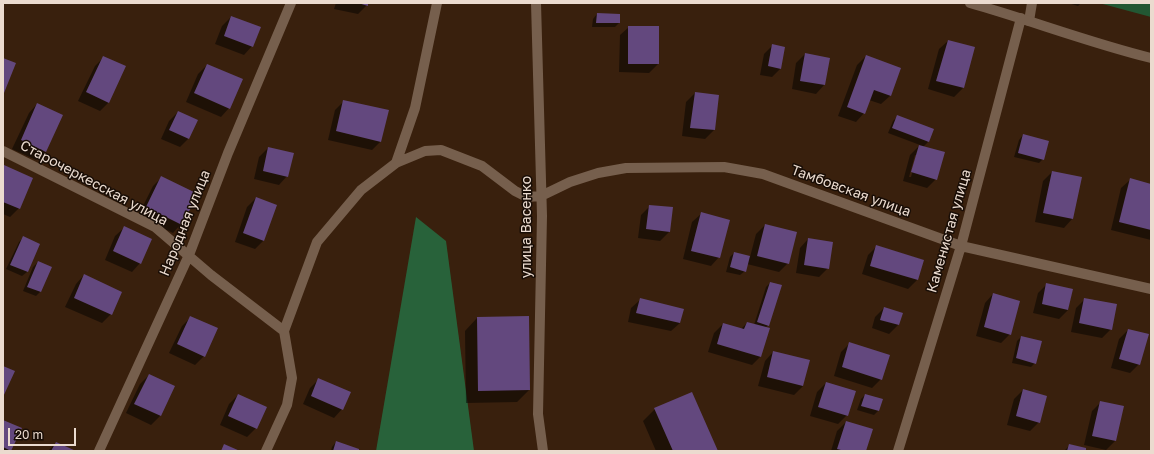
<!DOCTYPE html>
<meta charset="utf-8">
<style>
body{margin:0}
#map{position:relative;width:1154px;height:454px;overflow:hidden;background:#39200d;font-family:"Golos Text",sans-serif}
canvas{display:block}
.frame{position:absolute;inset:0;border:4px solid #ebdbcf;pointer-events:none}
.scale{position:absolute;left:8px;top:428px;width:68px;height:18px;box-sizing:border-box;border:2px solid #ebdbcf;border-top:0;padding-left:5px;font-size:12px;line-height:14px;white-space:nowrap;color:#ebdbcf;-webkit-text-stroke:3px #180d06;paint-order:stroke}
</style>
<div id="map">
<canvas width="1154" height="454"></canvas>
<div class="frame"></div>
<div class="scale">20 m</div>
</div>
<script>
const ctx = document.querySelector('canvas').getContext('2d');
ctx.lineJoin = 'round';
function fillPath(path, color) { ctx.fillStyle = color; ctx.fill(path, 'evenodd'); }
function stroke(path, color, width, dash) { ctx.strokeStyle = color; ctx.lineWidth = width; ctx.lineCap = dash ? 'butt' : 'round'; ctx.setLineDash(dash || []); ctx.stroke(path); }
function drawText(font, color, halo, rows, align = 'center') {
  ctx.font = font + ' "Golos Text",sans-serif'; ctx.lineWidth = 3; ctx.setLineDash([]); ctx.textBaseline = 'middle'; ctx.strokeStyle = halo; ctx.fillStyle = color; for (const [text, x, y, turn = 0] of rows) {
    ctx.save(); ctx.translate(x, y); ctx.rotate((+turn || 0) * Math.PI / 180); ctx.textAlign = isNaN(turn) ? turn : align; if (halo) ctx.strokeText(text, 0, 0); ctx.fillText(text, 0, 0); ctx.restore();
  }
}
fillPath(new Path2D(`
 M1099 3H1151V17Z`), '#225733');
fillPath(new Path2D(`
 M416 217 446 241 474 451H376Z`), '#28623a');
fillPath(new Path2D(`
 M336 3H367V5L358 14 334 9Z
 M1068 3H1081L1078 6Z
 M597 14 619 15V23L615 27H592L593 19Z
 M231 17 252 46 244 55 215 44 222 26Z
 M629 27 658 64 649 73 619 72 620 35Z
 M948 41 974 48 963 88 954 97 928 89 939 49Z
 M772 46 781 68 772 77 760 75 764 54Z
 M805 54 824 85 816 94 792 89 796 63Z
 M866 56 900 69 890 96 881 104 869 100 864 113 856 122 838 116 857 65Z
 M104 57 109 102 100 111 78 101 95 66Z
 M207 65 229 108 221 117 186 102 198 74Z
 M695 93 718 96 714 130 705 139 682 136 686 102Z
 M344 101 381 141 372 150 328 140 335 110Z
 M37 104 45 151 36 160 12 149 29 113Z
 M178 112 188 139 180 147 161 139 169 121Z
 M897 117 928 142 923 147 936 179 927 188 903 181 910 155 920 145 888 133 893 121ZM915 155H917L911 177H909Z
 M1023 135 1043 159 1039 163 1014 157 1019 140Z
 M268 148 287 176 279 185 254 179 259 157Z
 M4 167 31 178 19 208 10 217 3 214Z
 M1052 172 1072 219 1064 228 1035 222 1043 181Z
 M162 177 181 224 173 233 138 216 153 186Z
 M1130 180 1151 185V240L1111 230 1121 188Z
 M256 198 264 240 255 249 235 242 247 207Z
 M650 206 672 208 669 232 660 241 638 238 641 215Z
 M701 214 719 257 711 266 683 259 692 222Z
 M765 225 788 263 779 272 747 264 745 271 740 275 726 272 730 257 734 253 750 257 756 234Z
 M124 228 140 263 132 272 105 260 115 236Z
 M23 238 39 245 27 272 22 276 6 269 19 242Z
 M808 239 828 268 819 277 796 273 800 248Z
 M877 246 923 260 917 280 908 289 862 274 868 255Z
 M38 262 51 267 40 292 36 296 23 291 33 267Z
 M84 275 111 314 102 323 65 307 76 284Z
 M770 283 768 325 765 328 761 356 752 365 708 352 714 333 723 324 741 329 747 323 754 325 766 287Z
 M1047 284 1072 290 1068 310 1059 319 1033 313 1038 293Z
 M993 294 1010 334 1001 343 976 336 985 303Z
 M1085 299 1111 329 1102 338 1071 332 1076 308Z
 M640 300 680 323 671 331 628 322 631 308Z
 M884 308 901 314 898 325 889 334 872 328 875 317Z
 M191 317 204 356 195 365 169 353 182 326Z
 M477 318 529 390 517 402 466 403 465 331Z
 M1128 330 1139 364 1130 373 1111 368 1119 339Z
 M1021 337 1035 363 1031 367 1012 363 1017 341Z
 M850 343 881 379 872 388 834 376 841 352Z
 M773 352 803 386 794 395 758 386 765 361Z
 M149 375 174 386 160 416 151 425 126 413 140 384Z
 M319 379 342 409 334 418 303 404 310 388Z
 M826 383 847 415 838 424 810 416 817 392Z
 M1023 390 1039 422 1030 431 1007 425 1014 399Z
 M238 395 256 428 247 437 220 425 229 404Z
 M865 395 881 400 878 411 874 415 857 410 861 399Z
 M1101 402 1122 407 1115 441 1106 450 1084 445 1092 411Z
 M655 409 717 451H656L643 421Z
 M3 421 21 429 10 451H3Z
 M846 422 865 451H831L837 431Z
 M336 442 357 451H331L332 447Z
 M56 443 74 451H48Z
 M1070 445 1085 451H1064Z`), '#0007');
fillPath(new Path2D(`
 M358 3H368V6Z
 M597 13 620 14V23H596Z
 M231 16 261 27 253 47 224 36Z
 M628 26H659V64H628Z
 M948 40 975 47 964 88 936 81Z
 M772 44 785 47 781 69 768 66Z
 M805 53 830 58 825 85 800 81Z
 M866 55 901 68 891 96 874 90 865 114 847 107Z
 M103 56 126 66 109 103 86 92Z
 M3 58 16 63 4 93 3 92Z
 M207 64 243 79 230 109 194 93Z
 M695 92 719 95 715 130 690 128Z
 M343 100 389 110 381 142 336 131Z
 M37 103 63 115 46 152 21 140Z
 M178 111 198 120 189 139 169 130Z
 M897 115 934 129 929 142 892 128Z
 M1023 134 1049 141 1044 160 1018 153Z
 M919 145 945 152 937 180 911 172Z
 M268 147 294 153 288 177 263 171Z
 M4 165 33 178 20 209 3 202Z
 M1052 171 1082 177 1073 219 1043 213Z
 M161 176 198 194 182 225 146 207Z
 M1130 178 1151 184V230L1119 222Z
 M256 197 277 205 264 241 243 233Z
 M649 205 673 207 670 232 646 229Z
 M701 212 730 220 720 258 691 251Z
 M765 224 797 232 789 264 757 256Z
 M124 226 152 239 141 264 113 251Z
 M23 236 40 244 28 272 10 265Z
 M808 238 833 242 829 269 804 265Z
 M876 245 924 260 918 280 870 266Z
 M734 252 750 256 746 272 730 267Z
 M38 261 52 267 41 292 27 287Z
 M84 274 122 292 112 315 74 298Z
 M770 282 782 285 769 326 757 322Z
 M1046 283 1073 289 1068 310 1042 304Z
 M993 293 1020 301 1011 335 984 327Z
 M640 298 684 309 680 323 636 313Z
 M1084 298 1117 304 1112 330 1079 323Z
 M884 307 903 313 899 325 880 320Z
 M190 316 218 328 205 357 177 344Z
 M529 316 530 390 478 391 477 317Z
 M747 322 770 328 761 357 717 344 723 323 744 329Z
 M1128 329 1149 334 1140 365 1119 359Z
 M1021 336 1042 341 1036 364 1016 358Z
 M849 342 890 355 882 380 842 367Z
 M773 351 810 360 803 386 767 377Z
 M3 366 15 371 3 397Z
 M149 374 175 386 161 416 134 404Z
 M318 378 351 392 343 410 311 396Z
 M826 382 856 391 848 416 818 407Z
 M1023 389 1047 396 1040 423 1016 416Z
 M692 392 718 451H673L654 408Z
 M238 394 267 407 257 429 228 416Z
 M865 394 883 399 879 411 861 406Z
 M1100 401 1124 406 1116 441 1092 436Z
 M3 420 22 428 11 451 3 447Z
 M846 421 873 429 866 451H845L837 449Z
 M336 441 359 449V451H333Z
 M56 442 76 451H51Z
 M224 444 240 451H221Z
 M1069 444 1086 448V451H1067Z`), '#63487e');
stroke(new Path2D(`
 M1029 21 1032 3`), '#765f4d', 10);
stroke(new Path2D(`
 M536 3 542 216 538 414 543 451
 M970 3C1030 20 1090 43 1151 58
 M3 151 155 227 211 275 284 331 292 378 287 405 266 451
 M396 163 425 151 441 150 482 166 515 191 527 197 541 196 570 182 598 173 626 168 724 167 763 174 961 246 1151 289
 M284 331 317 242 361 190 396 163 415 108 437 3
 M99 451 189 255 228 153 291 3
 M898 451 961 246 1021 18`), '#765f4d', 10);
drawText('14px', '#ebdbcf', '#180d06', [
 ["Старочеркесская улица",94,183,28],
 ["Тамбовская улица",851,191,20],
 ["Народная улица",185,223,-68],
 ["улица Васенко",527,227,-90],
 ["Каменистая улица",949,231,-74]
]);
</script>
